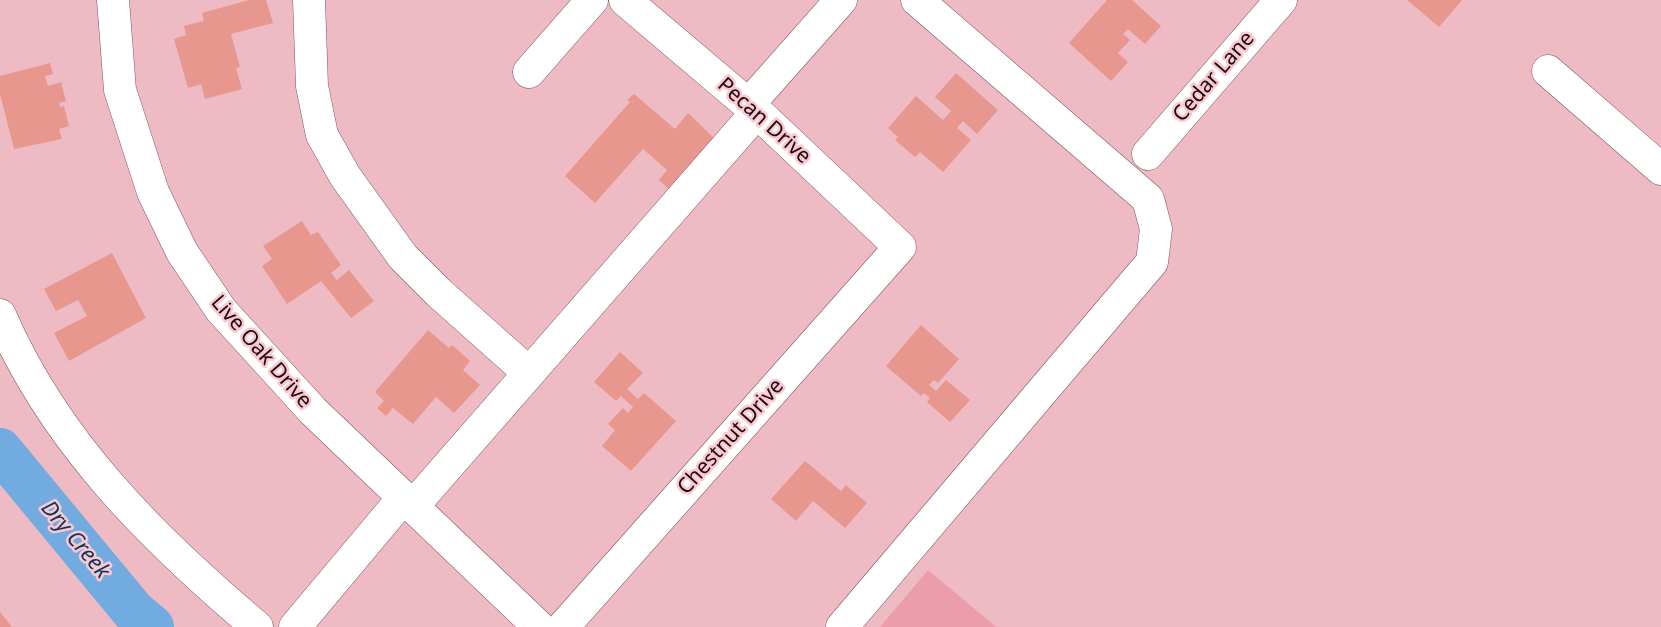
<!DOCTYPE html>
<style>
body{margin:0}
canvas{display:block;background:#eebac3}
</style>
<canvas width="1661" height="627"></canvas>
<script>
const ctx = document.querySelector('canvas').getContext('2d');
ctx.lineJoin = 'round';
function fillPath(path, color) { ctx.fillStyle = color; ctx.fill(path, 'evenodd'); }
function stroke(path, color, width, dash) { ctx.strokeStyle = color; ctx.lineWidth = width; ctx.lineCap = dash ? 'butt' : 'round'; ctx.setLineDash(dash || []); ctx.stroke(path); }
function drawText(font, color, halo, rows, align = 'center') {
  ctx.font = font + ' "Noto Sans",sans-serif'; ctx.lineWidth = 5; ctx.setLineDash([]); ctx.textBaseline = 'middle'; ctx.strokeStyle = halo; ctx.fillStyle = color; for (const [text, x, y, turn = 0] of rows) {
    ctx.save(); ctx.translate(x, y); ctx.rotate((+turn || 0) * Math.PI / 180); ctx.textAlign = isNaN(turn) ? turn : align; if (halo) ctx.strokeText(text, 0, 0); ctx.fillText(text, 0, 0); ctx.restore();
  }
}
fillPath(new Path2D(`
 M928 570 996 627H880Z`), '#eb9dac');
stroke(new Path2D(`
 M0 450 134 612 152 627`), '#71abdf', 44);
fillPath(new Path2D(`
 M249 0H266L273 23 231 34 240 67 236 68 242 89 205 99 201 84 188 88 174 39 186 35 184 26 204 21 202 13Z
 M1107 0H1132L1161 26 1145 44 1128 29 1123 34 1130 40 1118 53 1128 62 1111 81 1069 43Z
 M1407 0H1462L1439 27Z
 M50 63 53 74 45 76 48 86 61 82 66 101 59 103 60 107 64 106 69 126 59 129 62 139 14 149 0 94V76Z
 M956 73 998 110 977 134 963 121 957 128 971 140 943 172 920 152 915 157 895 140 898 137 888 128 916 96 943 120 951 111 935 97Z
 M634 94 675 129 688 113 715 139 670 190 659 180 667 170 643 149 595 203 565 176 630 102 627 100Z
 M302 221 311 235 318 232 341 265 331 273 337 280 349 270 374 301 351 318 321 281 287 304 262 266 272 259 263 246Z
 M112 253 146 318 69 361 54 333 87 316 78 300 56 311 44 289Z
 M921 325 959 359 938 383 934 380 929 385 936 391 946 380 970 400 950 422 927 402 930 398 924 393 921 396 886 366Z
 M428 330 449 348 452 345 470 361 463 370 480 385 454 413 436 397 413 424 393 408 386 416 377 408 384 401 375 392Z
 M620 352 643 373 627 389 638 399 644 393 676 421 631 471 602 446 615 430 608 424 623 408 628 413 633 407 621 396 616 401 594 382Z
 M805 461 841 491 846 485 867 503 845 528 813 501 796 521 771 499Z
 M0 612 12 627H0Z`), '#e7978e');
const minor = new Path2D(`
 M113 0 120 90 153 192 182 252 221 310 313 411 539 627
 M309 0 312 86 322 135 345 176 403 257 438 292 529 373
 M1548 71 1661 169
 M529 72 592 0
 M748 105 841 0
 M1148 154 1281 0
 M0 315C55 443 153 539 257 627
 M413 506 757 112
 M295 627 404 497
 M563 627 900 247 757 112 625 0
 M842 627 1152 262 1156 229 1148 199 917 0`);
stroke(minor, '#80535c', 33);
stroke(minor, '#fff', 32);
drawText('21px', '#1b0a0e', '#fbc7d0', [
 ["Cedar Lane",1214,77,-49],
 ["Pecan Drive",764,121,42],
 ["Live Oak Drive",261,352,49],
 ["Chestnut Drive",731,437,-48]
]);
drawText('italic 22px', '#0a3659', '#fbc7d0', [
 ["Dry Creek",75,540,50]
]);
</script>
